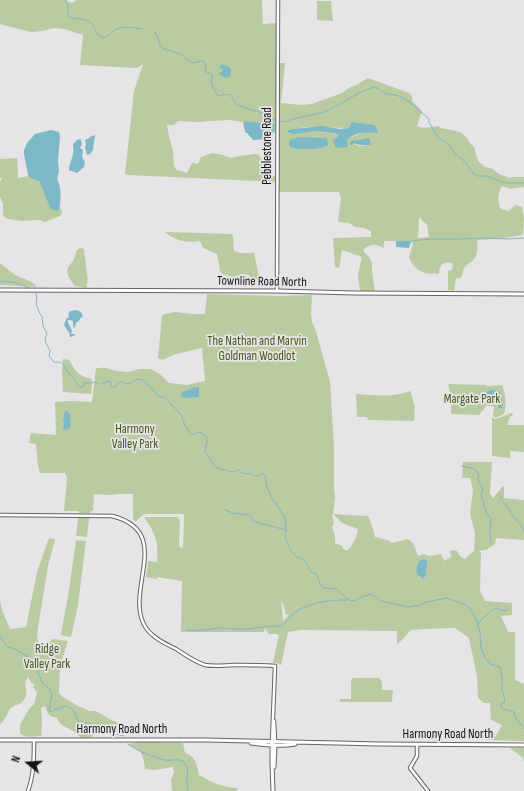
<!DOCTYPE html>
<style>
body{margin:0}
#map{position:relative;width:524px;height:791px;overflow:hidden;background:#e6e4e7;font-family:"Sofia Sans Condensed",sans-serif}
canvas{display:block}
.north{position:absolute;left:8px;top:743px;width:40px;height:40px;-webkit-text-stroke:3px #e6e4e7;paint-order:stroke;rotate:288deg;font-size:11px;font-weight:700;line-height:16px;text-align:center;color:#131314}
.north::after{content:'';display:block;margin:auto;width:14px;height:18px;background:#131314;clip-path:polygon(50% 0,100% 100%,50% 72%,0 100%)}
</style>
<div id="map">
<canvas width="524" height="791"></canvas>
<div class="north">N</div>
</div>
<script>
const ctx = document.querySelector('canvas').getContext('2d');
ctx.lineJoin = 'round';
function fillPath(path, color) { ctx.fillStyle = color; ctx.fill(path, 'evenodd'); }
function stroke(path, color, width, dash) { ctx.strokeStyle = color; ctx.lineWidth = width; ctx.lineCap = dash ? 'butt' : 'round'; ctx.setLineDash(dash || []); ctx.stroke(path); }
function drawText(font, color, halo, rows, align = 'center') {
  ctx.font = font + ' "Sofia Sans Condensed",sans-serif'; ctx.lineWidth = 3.5; ctx.setLineDash([]); ctx.textBaseline = 'middle'; ctx.strokeStyle = halo; ctx.fillStyle = color; for (const [text, x, y, turn = 0] of rows) {
    ctx.save(); ctx.translate(x, y); ctx.rotate((+turn || 0) * Math.PI / 180); ctx.textAlign = isNaN(turn) ? turn : align; if (halo) ctx.strokeText(text, 0, 0); ctx.fillText(text, 0, 0); ctx.restore();
  }
}
fillPath(new Path2D(`
 M0 0H67C69 3 72 3 75 2L76 0H262L263 24 277 23V63H285L281 103 301 105 312 104 342 93 349 88 356 85 368 78 409 93 412 96V101L422 111 417 126C422 129 432 127 438 126L441 128C448 130 459 130 464 135 469 138 468 143 474 147L478 161 485 167 493 169 499 174 510 178 513 177H524V187L510 189 502 186C498 192 497 202 501 209L509 211 515 205 522 207 524 218 523 235 497 239 477 240C478 245 478 254 474 259 471 263 466 264 464 268 463 271 462 275 461 278H456L454 290 453 291 448 290V271L452 270 453 264C445 260 439 265 439 274 435 273 430 274 425 273 418 271 411 264 409 257L413 244 411 241H384V248C374 244 373 243 364 249V252L370 258 372 264V271L375 292H360L358 274 362 257 342 250 340 263 339 268 335 267 333 238 371 237V231L364 228 355 227 349 223 338 222 341 198 339 192H279L278 182 129 175 125 174 134 91 143 64 139 67 135 68 80 65 83 35 64 29 54 28 43 31 31 32 3 25 0 23ZM230 120 243 122 245 121 257 123 267 122 274 130 273 132 277 134 278 175C272 178 267 176 263 172L265 166 259 155 255 154 239 156 231 158 223 155 212 153 201 157 198 164 192 163 187 173 177 170 174 166 173 150 169 137 167 125H174L178 121 198 122 210 121ZM351 123 378 133 364 132 349 138 347 140 338 137V134H334L317 131 293 133 288 130 306 127 348 128ZM359 139H364L370 145 358 146 354 143ZM419 217 427 225 429 237 418 238Z
 M317 1H331L333 21 317 20Z
 M17 158 18 178 29 176 30 178 39 181 43 188 59 210 60 205 62 213 60 216 45 222 39 220 21 221 8 219 3 216V204L0 197V182L2 178H0V159Z
 M165 232 232 234 233 236 234 251 240 253H254L259 276 252 287 249 286 251 279 249 275 244 274 232 277 222 274 220 271 217 254 203 248 200 241C187 243 175 241 165 232Z
 M81 248 84 249C85 255 85 260 86 266 87 275 89 279 86 288L75 286C71 281 64 272 69 266 70 264 72 263 73 261 75 257 75 253 78 249Z
 M0 263C5 267 10 271 15 275 23 279 32 280 37 287L0 285Z
 M207 294 281 296 312 295 311 314 312 322 316 331 330 382 334 447V487L335 498 333 514 368 516 372 526 375 537 387 540 392 543 408 539 413 543 418 556 424 554 429 556H431L441 554 444 561 451 557 450 551 456 550 461 557 465 559 474 551 475 533 470 514 473 490 470 478H462L463 462H493L492 463 490 494 493 498 503 486 504 487V498L524 500V540L496 538 495 544 486 550 479 551 481 553 480 591 485 601 512 603V615L501 616 508 632H515V680L524 684V741L488 740 496 736 502 725 491 720 490 703H484L478 698 477 676 469 638 455 628 423 629 411 630 398 644 397 643V631L300 630 288 632 281 665 276 663H273L279 635 277 634H269L265 628 264 632H181L182 581 157 577V579L146 577 148 561 157 562C159 541 155 533 144 517H178L180 521 179 547 183 548 184 514H145L140 517 136 522 133 519V494H119L110 495 94 494 93 511H91L90 513H79V511H64L67 478 65 473H40L38 466 36 444 29 443 31 433 56 435 55 402 70 401 92 402 96 368H103V367L116 371 129 372 139 369H151L160 374 169 383 187 385 205 381 202 348 176 354 162 360 158 358 162 315 175 312 194 314H205ZM333 514 341 522 347 525 358 529C357 537 354 543 348 550H344L342 546 335 543V536L332 527 334 523 332 515ZM425 559 428 560 427 562 426 576 423 579 419 578C416 569 416 568 420 560ZM281 600 283 604 286 614 289 615 283 621Z
 M63 359 69 360C77 373 77 375 92 379V386L91 394 63 392 62 369Z
 M448 384 486 385 487 386 502 385C506 396 507 402 504 414L497 417H494L493 415 494 407 487 405 479 415 451 414V395ZM491 390C493 390 496 390 498 391 503 395 502 404 502 409H500L496 403 485 394 488 391Z
 M410 391 412 396 414 405 415 406 414 421 368 420 367 417H357L356 394C374 395 393 398 410 391Z
 M512 413 513 415 510 417 507 425H524V452L510 451V458L492 456V417L495 419Z
 M78 518H89L87 537 76 536Z
 M49 538 55 539 48 566 38 627 37 640 40 644 50 642 52 639 68 641 60 666 59 693 63 697 76 705 90 711H96L111 720 126 726 129 731 128 734 114 730 101 727 94 732 92 737C78 740 81 735 71 730 64 725 61 727 57 718 47 716 48 714 45 706L41 708 42 719 41 736C34 736 25 739 20 733V725L29 709 34 704 37 693 33 687 35 685 31 682 28 677C22 685 28 688 26 695 22 707 17 702 10 709 8 711 7 715 6 717 4 720 2 722 0 725V600L2 610 10 629 26 627 37 572Z
 M76 540 86 541 78 605 71 637 61 635 69 590Z
 M353 678H379L382 682V690H393L392 702H340V699H351V680Z
 M143 742 183 743 185 753C196 756 197 765 199 775 213 783 221 787 238 788L237 791H172L171 780 174 772 173 767 155 770 145 769C144 764 144 754 139 751 135 748 131 747 128 744Z
 M510 748H524V762L523 758Z`), '#bacaa1');
fillPath(new Path2D(`
 M221 65C226 64 229 67 231 70L230 77 225 78 219 74V73L222 72 223 69 219 68Z
 M245 121 274 124V130L272 136C267 139 259 140 253 140L247 133 245 132 243 122Z
 M352 122 374 125 376 127 378 133C368 132 355 132 347 140L348 147 338 148 335 147 333 140 338 137V134L317 131 293 134 288 132V130L293 129 322 126 340 129 348 128Z
 M51 130 59 132 60 136 58 161 59 171 57 179C62 188 61 200 59 210L58 211 51 209C46 200 44 190 39 181L30 178 28 175 24 154V150L27 143 35 134Z
 M95 135 93 150 90 154 87 155 85 148 86 144 85 141 86 139H88L90 137Z
 M299 137 327 138 328 145C322 150 298 150 290 147L289 144 290 140Z
 M368 138H369L371 143 370 145C363 145 360 146 354 143L351 145 350 144V142L351 141Z
 M80 139 81 140 82 144 80 148 83 150 82 157 85 162 84 167 77 173 69 170C69 164 72 160 73 154 74 151 73 147 73 144L77 140Z
 M396 241H411L409 248 396 247Z
 M76 310 81 312 83 317 80 318V319L78 322H76V324L77 325 73 324 76 326H74L75 328 73 327V321L70 320H68V322L72 331 71 334H75V335L71 337 69 336 70 334 64 325 66 319 69 317V315L68 314 70 311Z
 M190 387 193 388 199 387V397L196 398 194 397 185 398 182 397 181 395 182 392 192 389Z
 M491 390C493 390 495 390 498 391 503 394 502 403 502 408L501 409 499 408 496 402 485 394 488 391Z
 M65 411H67L70 414C70 417 72 426 69 429 68 430 65 429 63 430L64 422 63 420Z
 M425 559 428 561 427 562 426 576 423 579C414 576 416 565 420 560Z`), '#7db8c6');
stroke(new Path2D(`
 M65 0C68 5 69 11 68 17 75 20 86 17 92 24 97 30 94 34 104 38 108 36 111 33 115 30 123 25 133 28 142 29
 M154 31 158 38 160 46 164 49 181 54 188 60 193 63 201 61 204 62 206 64 205 68 206 72 212 74 213 76 211 83 217 95 219 96C232 92 231 96 237 105L262 113 269 118 277 120
 M279 121C286 123 288 120 294 119 304 116 314 115 324 112 342 105 356 92 374 87 378 88 381 91 385 93 390 95 396 94 401 97 412 102 420 112 429 119V122L439 139 445 142 452 148 454 153 463 160 473 173 477 176H486L505 183H524
 M411 241 430 239H462L485 238 508 239 524 238
 M0 281C11 281 19 283 29 288
 M36 293 37 299 36 304 40 314 42 316 43 326 46 331 47 335 45 338 46 343 50 351 49 356 54 362H60L64 365 66 370 76 381 78 386 82 387 84 386V383H92L94 382 97 383
 M101 384 108 381 111 382V386L114 387 121 382 128 384 133 382 136 379 143 380 149 385 158 396 164 397 171 404 182 416 185 426 187 428 191 435 199 432 206 436 207 442 205 452 209 457 213 464 217 468 232 472 238 470C242 474 246 474 251 473 254 478 259 475 264 474L265 475 267 487 272 498 276 503 285 518 286 532
 M461 466 472 468 477 471 479 476 478 480 483 490 481 494 486 512 491 519 490 533 491 543
 M500 496 501 499 524 530
 M224 510H225
 M226 510 232 513 250 515
 M251 517 252 521 286 530
 M285 535C286 542 291 553 297 557 300 558 303 559 305 561 311 569 305 570 317 574L319 582 324 588 336 589 339 591 347 599 352 601 356 600 362 597 371 594 381 601 408 607 421 605 426 602 447 598 466 605 471 610 476 619 480 632 481 648 486 659 490 664 500 667 502 677V690L505 699 504 703H502L501 707 503 709 514 712 515 717 524 729
 M478 625C480 620 483 619 487 615 494 607 495 608 505 611L508 609
 M186 630C198 632 211 628 223 628 232 628 241 630 249 629 259 627 270 626 281 626 287 623 289 617 294 613 309 602 329 600 347 600L348 599
 M0 637 8 647 17 650 30 658 38 672 43 684 48 687 52 694 49 711 51 712 54 710 65 706C73 709 76 712 77 720 81 724 87 722 92 724 96 725 99 729 103 731 109 734 117 734 124 736
 M128 744C133 749 158 759 165 760 172 761 181 757 185 764 190 770 186 779 187 785 187 787 188 789 188 791`), '#7db8c6', 1);
const tertiary = new Path2D(`
 M277 291 278 0
 M0 515 112 516C176 532 122 592 146 628 153 638 166 644 176 649 185 655 195 662 205 665 215 667 226 665 236 665 249 665 262 665 275 666L272 742
 M274 721 275 742
 M417 745V756L410 768 428 791
 M28 791C34 774 34 758 34 740`);
const secondary = new Path2D(`
 M0 290 277 291 355 293 524 294
 M0 740H206L380 744 524 745
 M251 743C265 745 281 747 295 744
 M272 743V763L273 791
 M274 767 275 745`);
stroke(tertiary, '#666467', 4.5);
stroke(secondary, '#666467', 5);
stroke(tertiary, '#fff', 2.5);
stroke(secondary, '#fff', 3);
drawText('13px', '#131314', '#e6e4e7', [
 ["Pebblestone Road",268,146,-90],
 ["Townline Road North",262,282,1],
 ["Harmony Road North",122,730],
 ["Harmony Road North",448,735]
]);
drawText('13px', '#455916', '#e6e4e7', [
 ["The Nathan and Marvin",257,342],
 ["Goldman Woodlot",257,357],
 ["Margate Park",472,400],
 ["Harmony",135,430],
 ["Valley Park",135,445],
 ["Ridge",47,650],
 ["Valley Park",47,665]
]);
</script>
